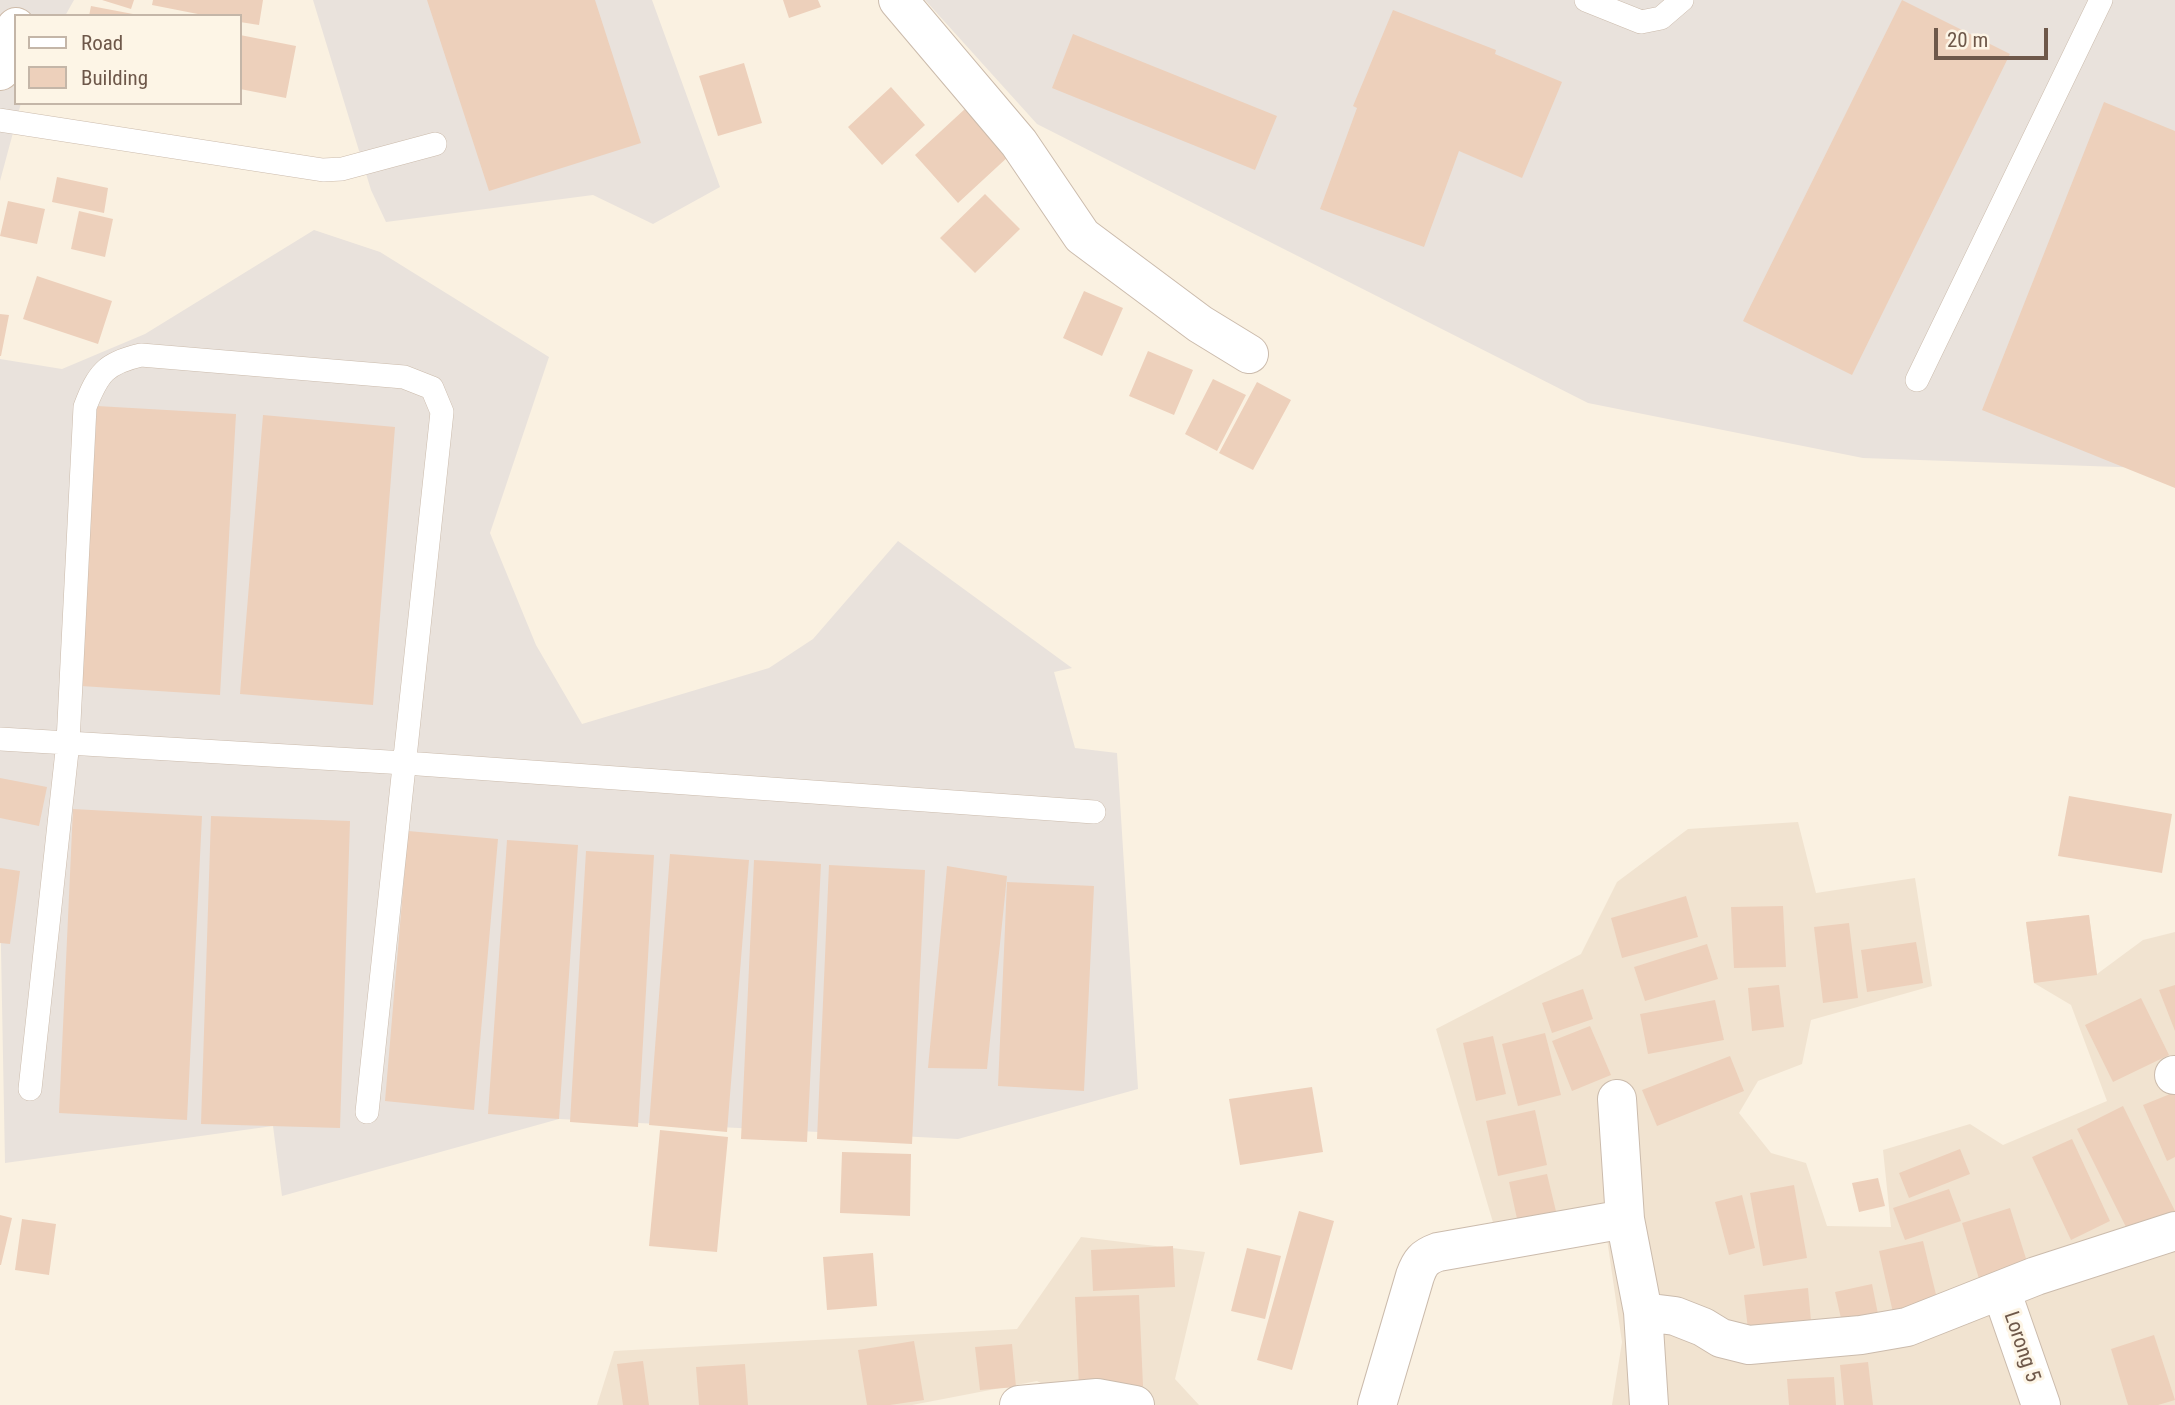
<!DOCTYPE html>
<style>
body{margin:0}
#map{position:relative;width:2175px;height:1405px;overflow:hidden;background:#faf1e1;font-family:"Roboto Condensed",sans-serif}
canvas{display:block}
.legend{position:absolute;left:14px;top:14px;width:228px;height:91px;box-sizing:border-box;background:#fdf5e6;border:2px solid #c4b6a8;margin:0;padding:9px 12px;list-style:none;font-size:21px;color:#6e584a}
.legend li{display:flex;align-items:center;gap:14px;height:35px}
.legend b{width:35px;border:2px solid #c4b6a8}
.scale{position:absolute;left:1934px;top:28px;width:114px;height:32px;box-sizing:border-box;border:4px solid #6e584a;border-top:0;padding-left:9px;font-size:21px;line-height:24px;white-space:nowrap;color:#6e584a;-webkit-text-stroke:5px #fdf5e6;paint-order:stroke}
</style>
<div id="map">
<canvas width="2175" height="1405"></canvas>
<ul class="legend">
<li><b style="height:9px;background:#fff"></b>Road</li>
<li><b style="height:19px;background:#edd0bb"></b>Building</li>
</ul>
<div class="scale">20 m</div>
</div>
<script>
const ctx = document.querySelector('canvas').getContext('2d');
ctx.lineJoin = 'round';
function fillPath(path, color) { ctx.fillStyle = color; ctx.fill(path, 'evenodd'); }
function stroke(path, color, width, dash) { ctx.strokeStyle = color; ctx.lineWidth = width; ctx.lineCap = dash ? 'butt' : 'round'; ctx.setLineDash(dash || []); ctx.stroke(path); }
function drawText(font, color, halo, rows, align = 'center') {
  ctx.font = font + ' "Roboto Condensed",sans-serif'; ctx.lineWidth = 6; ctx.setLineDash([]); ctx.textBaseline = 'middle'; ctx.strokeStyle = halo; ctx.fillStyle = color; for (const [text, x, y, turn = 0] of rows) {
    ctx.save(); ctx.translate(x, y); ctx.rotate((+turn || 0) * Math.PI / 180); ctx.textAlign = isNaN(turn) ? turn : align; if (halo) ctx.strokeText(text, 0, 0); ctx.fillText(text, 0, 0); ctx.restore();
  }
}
fillPath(new Path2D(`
 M1798 822 1816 893 1915 878 1932 986 1811 1020 1802 1064 1758 1081 1739 1113 1771 1153 1806 1163 1827 1226 1891 1227 1883 1150 1970 1124 2003 1145 2107 1101 2071 1005 2034 983 2026 922 2089 915 2097 974 2143 940 2175 932V1405H1612L1622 1342 1607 1239 1502 1253 1436 1029 1581 954 1617 882 1688 829Z
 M1081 1237 1205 1252 1175 1379 1199 1405H1081L1037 1381 912 1405H597L614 1351 1017 1329Z`), '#f1e3d0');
fillPath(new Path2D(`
 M0 0H74L65 16H16V103H21L0 181Z
 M313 0H652L720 187 653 224 593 195 386 222 371 190Z
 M925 0H2175V469L1863 458 1588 403 1037 124Z
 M314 230 380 252 549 357 490 533 536 645 582 724 769 668 813 639 898 541 1072 668 1054 672 1075 748 1117 753 1138 1089 958 1139 559 1119 282 1196 273 1126 5 1163 0 896V359L62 369 145 334Z`), '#e9e2dc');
fillPath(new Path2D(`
 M102 0H134L131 9Z
 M153 0H263L259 25 240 22V16H208L152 5Z
 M427 0H595L641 143 489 191Z
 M783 0H818L821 7 789 18Z
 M1902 0 2010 54 1852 375 1743 321Z
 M91 6 133 14V16H89Z
 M1393 10 1496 50 1495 54 1562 82 1522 178 1459 151 1424 247 1320 209 1357 108 1353 106Z
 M1073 34 1277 116 1255 170 1052 88Z
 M240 35 296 46 286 98 240 89Z
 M744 63 762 123 718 136 699 76Z
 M891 87 925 125 882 165 848 127Z
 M2104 102 2175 131V488L1982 410Z
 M966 108 1010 155 958 203 915 155Z
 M57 177 108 188 104 213 52 202Z
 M985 194 1020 229 975 273 940 238Z
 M8 201 45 209 37 244 0 236Z
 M79 211 113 219 105 257 71 249Z
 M37 276 112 301 98 344 23 319Z
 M1084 291 1123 308 1102 356 1063 338Z
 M0 314 9 315 1 356H0Z
 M1148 351 1193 370 1174 415 1129 396Z
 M1213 379 1246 395 1217 451 1185 434Z
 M1257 382 1291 400 1253 470 1219 453Z
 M97 406 236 414 220 695 81 686Z
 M263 415 395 427 373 705 240 694Z
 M0 778 47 787 39 826 0 818Z
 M2069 796 2172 814 2162 873 2058 856Z
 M73 809 202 816 187 1120 59 1113Z
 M211 816 350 821 340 1128 201 1124Z
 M408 831 498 839 474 1110 385 1101Z
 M507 840 578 845 559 1119 488 1114Z
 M586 851 654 855 638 1127 570 1122Z
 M670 854 749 860 727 1132 649 1125Z
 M754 860 821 864 807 1142 741 1139Z
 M829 865 925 870 912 1144 817 1139Z
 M947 866 1007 876 987 1069 928 1068Z
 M0 868 20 871 10 944 0 943Z
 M1007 882 1094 886 1084 1091 998 1086Z
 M1686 896 1698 937 1622 958 1611 918Z
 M1783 906 1786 967 1734 968 1731 907Z
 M2089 915 2097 975 2034 983 2026 922Z
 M1849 923 1858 998 1823 1003 1814 927Z
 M1916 942 1923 983 1867 992 1861 950Z
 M1707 944 1718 979 1645 1001 1634 967Z
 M1779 985 1784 1027 1752 1031 1748 988Z
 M2175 985V1031L2159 990Z
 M1583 989 1593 1019 1552 1033 1542 1003Z
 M2141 998 2169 1055 2113 1082 2085 1025Z
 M1715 1000 1724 1040 1648 1054 1640 1014Z
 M1590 1026 1611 1075 1572 1091 1552 1041Z
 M1545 1033 1561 1095 1518 1106 1502 1044Z
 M1493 1036 1506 1094 1476 1101 1463 1043Z
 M1730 1056 1744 1091 1657 1126 1642 1090Z
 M1312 1087 1323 1152 1240 1165 1229 1099Z
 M2175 1092V1157L2167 1161 2143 1105Z
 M2123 1106 2175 1211V1216L2131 1237 2077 1129Z
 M1535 1110 1547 1165 1498 1176 1486 1121Z
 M660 1130 728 1137 717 1252 649 1246Z
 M2072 1139 2110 1221 2071 1240 2032 1157Z
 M1960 1149 1970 1174 1909 1198 1899 1173Z
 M842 1152 911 1154 910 1216 840 1213Z
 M1547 1174 1560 1228 1521 1237 1509 1182Z
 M1878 1178 1885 1206 1859 1212 1852 1183Z
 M1794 1185 1807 1258 1763 1266 1750 1193Z
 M1949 1189 1961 1221 1905 1240 1893 1208Z
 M1742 1195 1755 1248 1729 1255 1715 1202Z
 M2010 1208 2029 1268 1980 1282 1962 1223Z
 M1299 1211 1334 1221 1292 1370 1257 1360Z
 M0 1215 12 1218 1 1265H0Z
 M22 1219 56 1224 49 1275 15 1270Z
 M1923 1241 1939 1307 1894 1317 1879 1251Z
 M1173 1246 1175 1287 1093 1291 1091 1250Z
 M1247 1248 1281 1256 1265 1319 1231 1311Z
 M873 1253 877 1306 827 1310 823 1257Z
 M1872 1284 1879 1319 1843 1327 1835 1292Z
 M1808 1288 1812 1332 1749 1338 1744 1295Z
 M1139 1295 1143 1386 1079 1388 1075 1297Z
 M2154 1335 2175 1400 2158 1405H2128L2111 1349Z
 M914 1341 924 1400 890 1405H867L858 1350Z
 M1012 1344 1016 1387 980 1390 975 1347Z
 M643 1361 649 1405H623L617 1364Z
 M1868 1362 1873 1405H1844L1840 1365Z
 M745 1364 748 1405H699L696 1367Z
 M1834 1377 1836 1405H1789L1787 1379Z`), '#edd0bb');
const lane = new Path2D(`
 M1586 0 1641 22 1661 18 1682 0
 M0 120 323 170 342 169 435 144
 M1917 380 2101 0
 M0 739 405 763 1094 812
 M30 1089 68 742 85 407C98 373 106 363 141 355L404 377 432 388 442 412 367 1112`);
const street = new Path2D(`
 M898 0 1019 143 1082 236 1200 324 1249 354
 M2174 1075H2175
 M1617 1099 1625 1219 1643 1312 1649 1405
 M2001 1290 2041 1405
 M1643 1312 1675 1316 1703 1327 1721 1338 1749 1345 1861 1335 1907 1327 2036 1276 2175 1231
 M1019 1405 1097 1398 1135 1405
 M1377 1405 1415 1276C1420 1262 1424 1257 1438 1252L1625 1219`);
const secondary = new Path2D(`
 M0 71 16 27`);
stroke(lane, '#cbbbac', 24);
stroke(street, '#cbbbac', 40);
stroke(secondary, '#cebba9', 40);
stroke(lane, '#fff', 23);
stroke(street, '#fff', 38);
stroke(secondary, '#fff', 38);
drawText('21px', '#6e584a', '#fdf5e6', [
 ["Lorong 5",2021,1347,71]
]);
</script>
